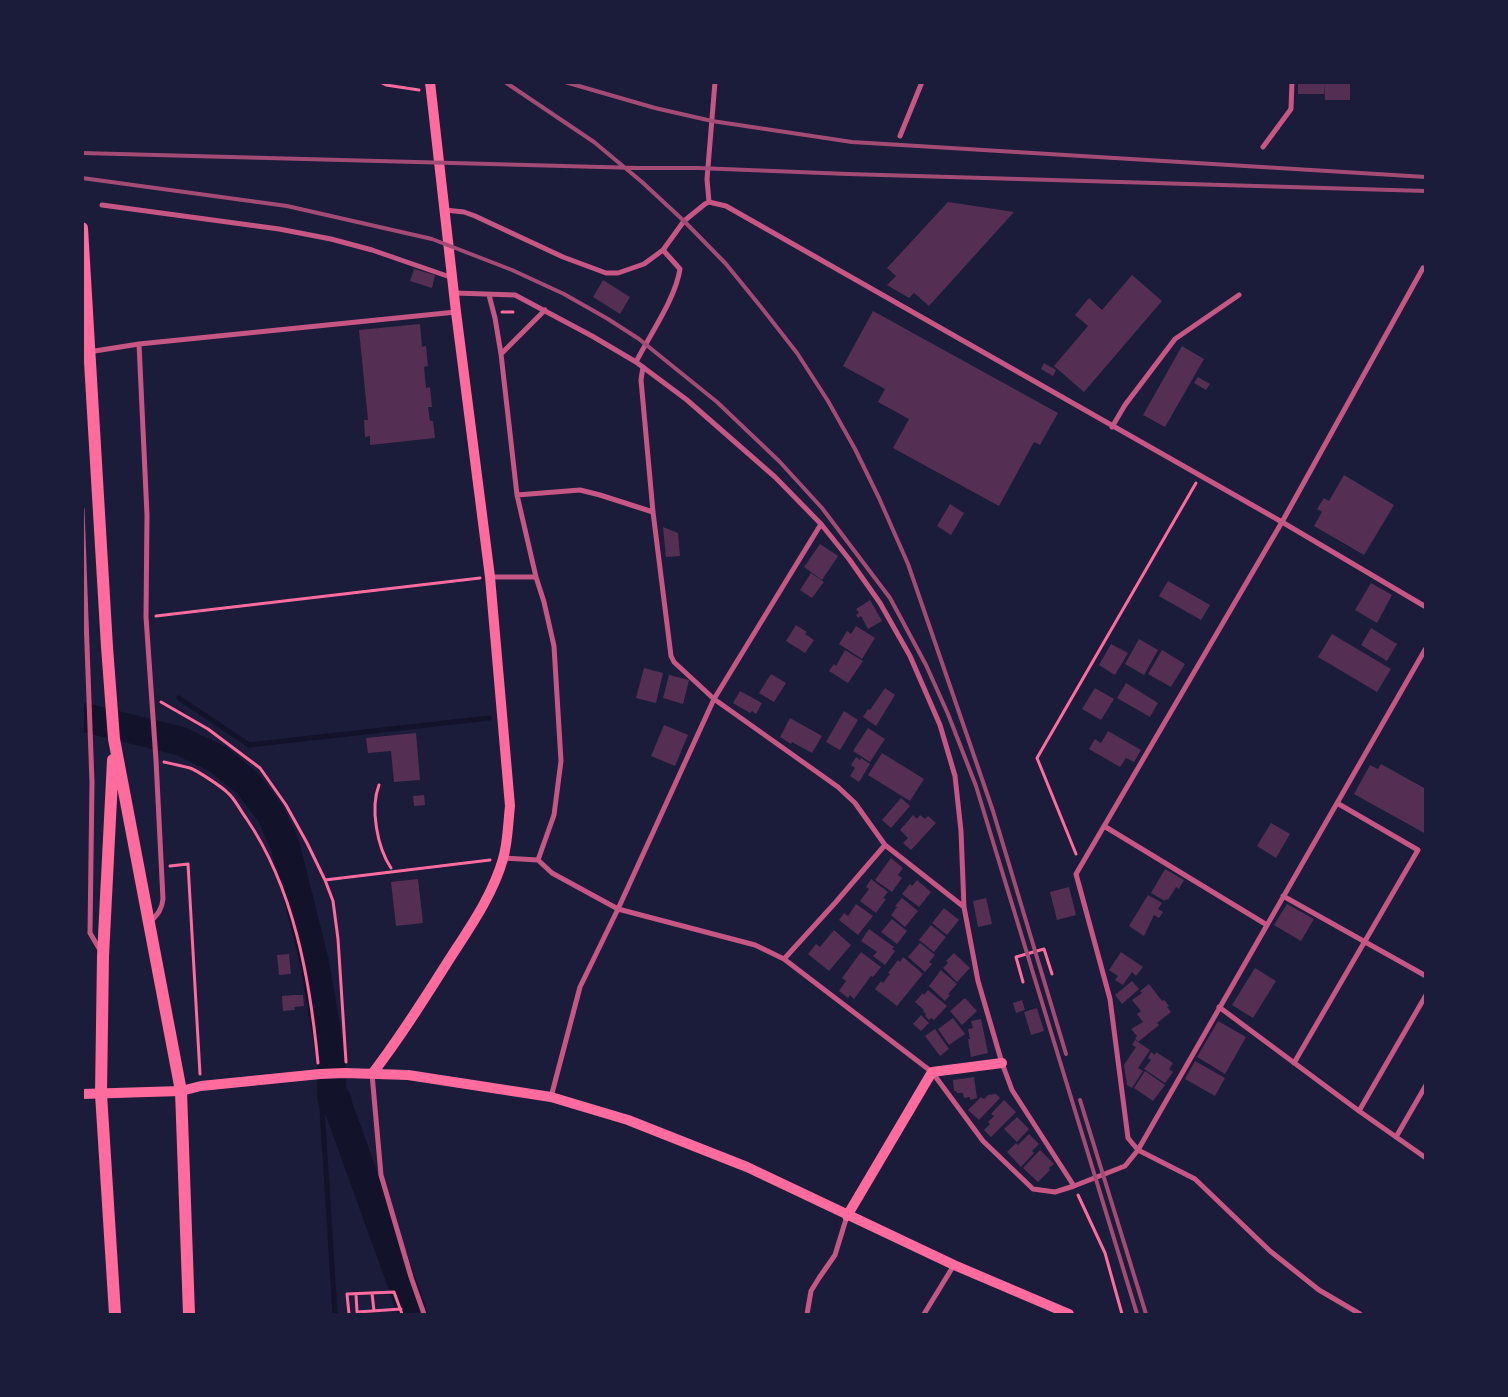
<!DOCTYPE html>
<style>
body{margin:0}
#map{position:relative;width:1508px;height:1397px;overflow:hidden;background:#1b1b3a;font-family:Commissioner,sans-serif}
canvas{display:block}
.frame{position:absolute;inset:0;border:84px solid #1b1b3a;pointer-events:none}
</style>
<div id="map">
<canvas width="1508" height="1397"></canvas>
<div class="frame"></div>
</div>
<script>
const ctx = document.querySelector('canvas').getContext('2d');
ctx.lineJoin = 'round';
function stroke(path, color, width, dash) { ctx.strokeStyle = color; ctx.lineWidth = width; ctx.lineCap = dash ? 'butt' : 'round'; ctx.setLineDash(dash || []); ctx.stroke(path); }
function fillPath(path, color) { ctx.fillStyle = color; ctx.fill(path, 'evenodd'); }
stroke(new Path2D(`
 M179 698 249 745 489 718
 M331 1059 321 1092 335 1314`), '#12122b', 5);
stroke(new Path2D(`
 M82 717 180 741 218 759 248 784 271 814 285 845 314 960 331 1059 332 1099 337 1100 338 1106 413 1314`), '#12122b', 29);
fillPath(new Path2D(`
 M1298 82H1324V94H1298Z
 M1324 82H1350V100H1325Z
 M948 202 1014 212 929 306 914 293 909 298 887 285 896 276 887 268Z
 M414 269 435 275 432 288 410 281Z
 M1132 275 1162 301 1084 392 1054 366 1088 326 1075 315 1089 298 1102 310Z
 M603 280 630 297 620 314 593 297Z
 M873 311 1058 413 1040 445 1034 442 999 506 893 448 909 419 878 402 885 389 843 366Z
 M420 324 422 347 426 346 428 366 424 367 426 388 430 387 432 407H428L430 421H433L435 438 370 445V436L365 437 364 420H368L359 330Z
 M1182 346 1204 359 1165 427 1143 415Z
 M1044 363 1056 370 1053 376 1041 369Z
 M1198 377 1210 384 1206 390 1194 383Z
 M1344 475 1394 505 1364 555 1314 526 1322 512 1317 509 1324 498 1329 501Z
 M950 504 964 513 951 535 937 526Z
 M663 527 678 533 680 556 666 557Z
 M820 544 838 556 822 580 804 567Z
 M811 573 824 582 812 598 800 590Z
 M1168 581 1210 605 1201 620 1159 596Z
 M1371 583 1392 595 1377 623 1355 610Z
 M870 600 882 621 868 629 861 616 858 618 856 615 859 613 856 609Z
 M796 625 807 632 805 634 814 640 805 653 786 641Z
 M856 626 875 638 862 659 839 644 847 631 851 634Z
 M1371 628 1397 644 1387 661 1361 645Z
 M1332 634 1391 669 1377 692 1318 657Z
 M1139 639 1158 650 1144 675 1125 664Z
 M1111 644 1128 653 1115 675 1099 665Z
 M845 650 863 661 848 683 829 671 834 664 836 666Z
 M1162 650 1185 664 1171 687 1148 674Z
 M644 668 663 673 656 703 636 698Z
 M771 674 786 683 774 702 759 693Z
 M669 675 689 680 683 704 663 698Z
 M1126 683 1158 703 1150 717 1117 698Z
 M885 688 895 695 876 726 863 717 868 709 870 710Z
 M1095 688 1114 699 1101 720 1082 709Z
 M740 691 762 703 756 714 752 711 750 713 733 703Z
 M844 711 858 720 840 750 826 742Z
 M790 718 822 736 812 753 792 742 791 744 780 737Z
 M664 725 688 735 675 766 651 756Z
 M868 728 885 739 870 762 853 751Z
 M1108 731 1141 750 1134 762 1126 758 1120 767 1089 749 1095 739 1101 743Z
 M416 733 420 780 394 782 391 751 368 753 366 738Z
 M882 753 924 779 910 801 868 775Z
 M856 757 860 760 861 758 870 764 859 782 850 776 855 768 851 765Z
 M1381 764 1426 789V834L1354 794 1370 765 1378 769Z
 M424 795 425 805 414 806 413 796Z
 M901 798 910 806 891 828 882 820Z
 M913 815 917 819 920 815 925 819 928 816 936 823 911 850 903 843 908 838 900 830Z
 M1271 823 1290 834 1276 858 1257 846Z
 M891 858 903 868 898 875 902 878 892 892 875 880Z
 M1165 869 1184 880 1179 889 1176 887 1168 900 1166 899 1165 901 1151 893Z
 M418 879 423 923 396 926 391 882Z
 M871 879 888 892 883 898 886 899 876 913 860 901 869 889 866 887Z
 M917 880 931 892 919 907 902 894 910 884 912 886Z
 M1069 887 1076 915 1057 920 1050 892Z
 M1148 895 1162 903 1158 909 1163 912 1159 918 1154 915 1144 936 1129 926Z
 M902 898 918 911 905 927 891 915 897 907 895 906Z
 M986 898 992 924 978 927 973 901Z
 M856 904 873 916 858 935 839 920 844 913 848 916Z
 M1287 904 1314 919 1301 941 1274 925Z
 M944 908 959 920 947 935 932 923Z
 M892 919 907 931 897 944 881 932Z
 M931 925 946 937 934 952 919 940Z
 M869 929 894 947 892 949 895 951 885 965 873 956 877 952 861 941Z
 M834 930 851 945 829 971 808 954 816 944 820 947Z
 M920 943 935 955 929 962 932 964 925 972 908 957Z
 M861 952 881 967 873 977 871 976 854 999 850 995 848 998 839 991 846 981 842 978Z
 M1121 952 1143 967 1136 976 1132 972 1123 985 1115 980 1118 976 1109 970Z
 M954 953 970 968 957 982 943 968 948 963 946 961Z
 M289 954 291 974 279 975 277 955Z
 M903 957 923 974 897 1006 875 989 881 981 883 983 890 974 888 973 898 960 900 962Z
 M1255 968 1276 981 1253 1018 1232 1005Z
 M941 970 957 984 948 994 950 995 945 1001 929 986Z
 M1132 981 1139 989 1122 1004 1115 995Z
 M1149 984 1162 1001 1164 1000 1169 1006 1167 1007 1171 1012 1157 1023 1159 1025 1138 1042 1135 1038 1137 1036 1131 1029 1143 1022 1137 1014 1141 1011 1132 1000 1142 993 1140 991Z
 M928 990 947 1006 934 1020 931 1018 929 1020 925 1016 926 1014 923 1011 924 1010 915 1002 923 993 924 995Z
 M294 995H303L304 1006 294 1007 295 1010 283 1011 282 996Z
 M965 998 977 1011 962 1025 950 1011Z
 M1022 1000 1025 1010 1016 1013 1013 1003Z
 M1037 1008 1044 1031 1031 1035 1024 1012Z
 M921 1015 929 1023 921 1031 913 1024Z
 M953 1018 965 1034 949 1045 938 1029Z
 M981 1019 988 1053 971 1057 968 1039H970L968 1029 973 1028 971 1021Z
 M1218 1021 1246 1037 1225 1074 1197 1057Z
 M935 1029 949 1049 940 1056 925 1036Z
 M1135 1040 1150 1050 1138 1068 1143 1071 1132 1088 1127 1085 1124 1065 1136 1047 1132 1045Z
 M1151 1052 1155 1055 1156 1052 1173 1063 1169 1069 1173 1072 1165 1083 1144 1069 1151 1060 1148 1058Z
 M1195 1061 1225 1078 1215 1096 1185 1079Z
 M1145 1071 1165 1085 1153 1101 1134 1088Z
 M974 1077 977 1098 970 1100V1097L964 1098 963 1093H957L956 1091H954L953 1080Z
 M996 1094 1000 1098 979 1120 968 1110 981 1097 984 1099 988 1095Z
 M1004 1100 1016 1112 991 1137 984 1130 990 1124 988 1122 994 1116 991 1114Z
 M1017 1117 1029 1129 1017 1142 1004 1129Z
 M1029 1134 1039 1144 1032 1151 1034 1153 1021 1167 1007 1152 1016 1143 1018 1145Z
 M1040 1150 1054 1164 1049 1168 1050 1170 1038 1182 1023 1168Z`), '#542f53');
stroke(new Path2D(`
 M380 82 386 85 419 90
 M502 312H513
 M156 616 480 578
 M161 702 208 729 260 768 286 805 307 843 325 880 333 901 338 939 346 1062
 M164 762C173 764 182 766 190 768 198 771 222 787 228 793 235 799 240 810 246 818 294 888 310 980 318 1063
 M379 785C370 808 377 847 391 868
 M1076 854 1037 758 1196 483
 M170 866 188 864 200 1074
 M325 880 490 860
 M1023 982 1016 957 1044 949 1052 974
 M1078 1195 1105 1253 1122 1314
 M372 1293 374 1311
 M356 1294 357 1312 401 1309
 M349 1314 347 1294 394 1292 402 1314`), '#ff6b9d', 3);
stroke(new Path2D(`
 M900 136 922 82
 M1263 147 1291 109 1292 82
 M709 202 707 179 715 82
 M102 205 279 229 331 239 372 250 453 278
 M445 210 464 212 475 216 563 257 606 273H618L644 264 663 250 684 221 705 204 709 202 726 206 1282 522 1426 607
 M1426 270 1423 268 1282 522 1076 874 1110 999 1128 1138 1138 1150 1426 648
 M455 293 515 295 592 336 636 362 687 400 775 477 821 524 849 559 880 603 910 656 940 725 955 776 961 831 964 907
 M489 295 495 318 501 354 517 495 536 577
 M139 344 147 515 146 617 156 760 163 899C162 909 158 914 151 921
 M82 353 139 344 456 312
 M501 354 545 310
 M636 362C650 334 675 300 680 269L663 250
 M1112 427 1125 405 1175 339 1239 295
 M517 495 580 490 600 495 653 512
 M82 509 92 782 90 933 100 950
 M821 524 714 699 838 787 855 803 885 845 964 907 978 981 1002 1063 1012 1090 1074 1186
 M490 577H536L544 602 554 646 561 761 554 815 538 860
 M1104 826 1267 925
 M503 858 538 860 552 873 618 909 755 945 784 959 932 1072 983 1141 1033 1189 1055 1192 1074 1186 1125 1166 1138 1150 1195 1179 1270 1251 1319 1290 1360 1314
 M1283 896 1426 976
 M784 959 835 903 885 845
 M1219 1007 1359 1111 1426 1158
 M1294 1063 1418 850 1337 803
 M372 1074 381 1175 411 1277 424 1314
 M551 1097 580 987 618 909 714 699 674 662 671 656 653 512 641 380 643 367
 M1359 1111 1426 995
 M1396 1137 1426 1085
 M807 1314 811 1291 819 1278 835 1255 847 1216
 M924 1314 954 1265`), '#c65784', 5);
stroke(new Path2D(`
 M372 1074C399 1039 423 1001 447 963 468 930 492 897 503 859 508 842 508 823 510 806L490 577 456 312 430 82
 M82 1094 181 1091 201 1086 320 1074 345 1073 408 1075 551 1097 628 1120 747 1167 954 1265 1069 1314
 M847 1216 932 1072 1002 1063`), '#ff6b9d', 10);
stroke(new Path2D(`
 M82 228 107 647 114 739 181 1091 189 1314
 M113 760 103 956 101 1094 115 1314`), '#ff6b9d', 12);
stroke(new Path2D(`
 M505 82 594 142 642 182 684 221 726 264 761 307 797 353 828 401 855 449 879 498 908 564 993 811 1066 1054
 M565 82 655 108 712 121 852 142 1426 177
 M82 153 638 168H698L848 174 1426 191
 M82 178 287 206 432 239 512 270 564 294 608 319 639 339 717 402 779 461 822 508 890 598 926 665 948 714 976 786 1137 1314
 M1080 1100 1146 1314`), '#a44b75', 4);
</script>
